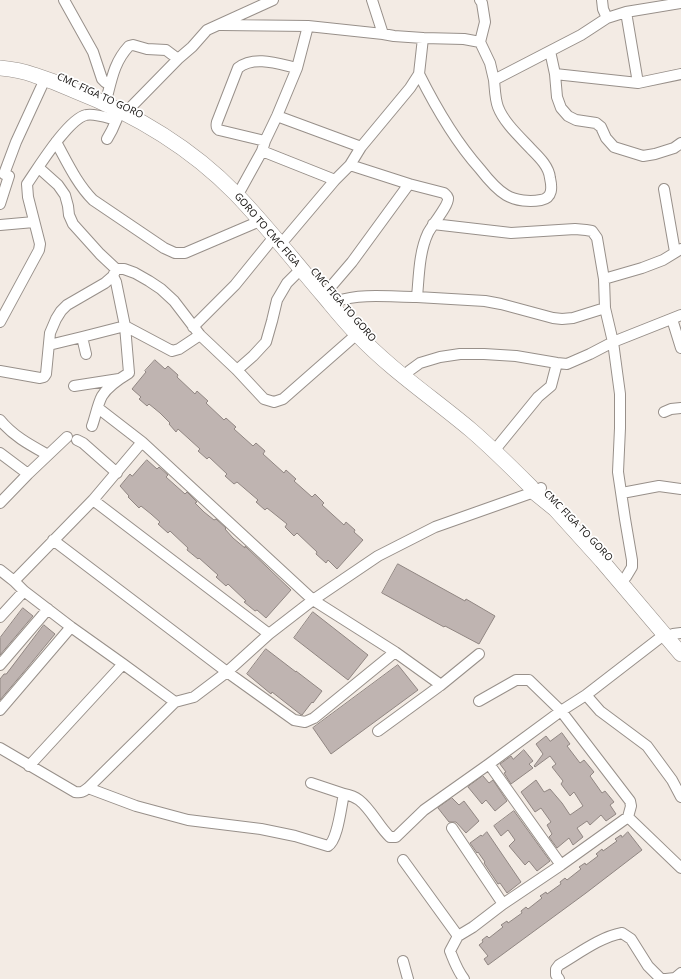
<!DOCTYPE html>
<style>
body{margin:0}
canvas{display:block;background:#f3ebe4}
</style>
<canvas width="681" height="979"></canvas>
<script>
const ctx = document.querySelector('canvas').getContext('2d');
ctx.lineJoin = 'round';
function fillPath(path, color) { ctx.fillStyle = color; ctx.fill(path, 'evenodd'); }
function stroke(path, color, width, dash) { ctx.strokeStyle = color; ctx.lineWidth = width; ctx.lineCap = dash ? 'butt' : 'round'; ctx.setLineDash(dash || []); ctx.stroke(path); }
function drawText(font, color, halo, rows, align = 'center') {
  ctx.font = font + ' "Noto Sans",sans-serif'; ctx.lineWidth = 3.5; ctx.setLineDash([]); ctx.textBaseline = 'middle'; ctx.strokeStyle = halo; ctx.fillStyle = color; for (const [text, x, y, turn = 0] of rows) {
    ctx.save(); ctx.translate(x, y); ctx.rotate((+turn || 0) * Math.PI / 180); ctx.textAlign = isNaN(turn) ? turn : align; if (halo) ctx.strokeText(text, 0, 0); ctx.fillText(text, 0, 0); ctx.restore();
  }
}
const building = new Path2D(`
 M155 360 165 369 168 366 178 375 177 377 195 394 197 391 208 401 206 403 224 420 226 418 236 427 234 429 253 446 256 443 265 451 263 454 284 473 286 470 296 479 294 481 312 497 315 494 324 503 322 505 344 525 346 522 355 530 354 532 363 540 337 569 328 560 326 563 316 554 317 552 297 533 294 536 285 527 287 524 267 508 265 510 256 502 258 500 237 482 234 484 225 476 227 474 209 457 207 459 198 451 200 449 178 429 176 432 169 424 170 423 160 413 149 404 147 406 139 399 141 397 132 389 146 372 145 371Z
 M147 460 157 469 159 467 168 475 166 477 185 494 187 492 197 502 195 503 204 512 214 520 216 519 226 528 225 529 233 538 245 548V546L291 590 266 618 257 610 255 611 244 602 246 601 228 584 226 586 216 577 218 575 199 558 198 559 187 550 188 548 170 531 168 533 158 524 160 522 151 514 141 506 139 508 128 497 129 496 120 486 130 474 132 476Z
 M398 564 465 601 466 599 495 616 479 644 445 626 444 627 382 593Z
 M23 608 33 616 0 655V638Z
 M313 612 368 655 348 680 294 638Z
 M44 625 55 634 28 667 0 700V679L4 674H6Z
 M266 649 296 672V671L322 691 313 703 312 702 302 715 300 714 272 692 271 694 247 674Z
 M398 665 418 690 331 754 313 728Z
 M562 733 570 744 567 746 580 763 584 760 594 772 590 776 602 793 605 791 614 802 610 805 616 814 606 821 601 815 590 825 587 821 577 828 583 837 573 845 569 838 557 848 549 837 552 834 547 825 551 822 541 808 535 812 521 792 536 780 544 792 550 789 562 803 570 815 583 806 574 792 570 796 561 784 563 781 552 767 556 764 550 756 535 767 534 766 543 754 536 744 546 736 550 741Z
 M524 750 533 761 529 764 533 768 511 784 504 773 506 772 500 764 511 756 513 759Z
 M483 776 489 783 493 780 507 801 495 811 486 800 482 804 468 787Z
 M452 798 459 805 464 801 479 821 466 833 456 822H449L438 808Z
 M514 811 550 861 537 871 529 861 525 865 509 846 515 840 508 830 501 836 494 826Z
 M487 832 521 882 507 893 500 883 498 884 484 863 485 862 478 852 477 853 470 843 481 835 482 836Z
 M628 832 642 850 586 893 488 965 484 959 488 956 479 945 483 942 482 940 487 936 489 938 503 927 501 925 507 921 508 923 522 913 521 911 526 907 528 909 542 898 540 896 546 892 547 894 561 884 560 882 565 878 567 880 581 869 579 867 585 863 586 865 598 856 596 854 602 849 603 851 617 841 615 839 621 835 622 837Z`);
fillPath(building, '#bfb4b1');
stroke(building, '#908682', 1);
const minor = new Path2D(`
 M64 0 93 52 102 79 105 82 110 85
 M372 0 383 34
 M480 0 482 3 485 22 480 42 490 63 494 80 581 35 607 18 626 12 681 3
 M602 0 603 9 607 18
 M626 12 638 83 681 74
 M222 25 308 26
 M550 51 555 74 557 97 561 108 568 116 576 120 596 123 601 127 606 138 614 147 643 156 655 154 674 148 681 143
 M419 74C436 108 455 141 480 169 487 178 496 189 506 195 516 201 530 202 541 200 553 198 552 187 550 178 549 167 540 158 532 150 521 138 504 123 498 107 495 99 495 90 494 80
 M555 74 638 83
 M107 97C112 77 115 61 129 46L133 45 147 49 166 50 178 59
 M127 114 130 108 178 59 192 47 207 30 273 0
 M277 116 361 147
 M107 139 112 130 119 114
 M265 141 219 130C216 128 216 126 217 122L238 68C254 55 279 64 297 68
 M56 142C67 162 77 184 93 200L164 248 175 253H185L260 221
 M262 151 335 180 286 238
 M39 168 58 185 65 195 68 206 69 215 73 224 100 254 116 269H124L135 273 149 281 161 289 174 301 200 335 237 370 264 399 274 402 283 399 357 334
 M4 174 16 142 45 79
 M335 180 350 165 361 147 410 88 419 74 423 38
 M409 184 444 193C446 195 447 195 448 198 449 205 432 225 428 233 419 252 419 276 417 297L485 301 501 304 553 318 562 319 573 318 605 308
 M241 189 262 151 265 141 277 116 297 68 308 26 383 34 394 36 423 38 464 39 480 42
 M664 189 675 252
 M0 204 9 176
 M433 224 511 233 575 229 586 230 592 231 597 238 604 279 605 308 613 342 681 315
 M0 225 34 222
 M604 279 642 268 663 260 681 249
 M328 290 352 262 409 184 350 165
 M337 301C362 293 391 297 417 297
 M672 319 681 348
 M0 322 39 250 40 244 28 197 27 184C38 168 68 119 86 115 94 113 108 118 116 120
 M193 327 235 285 274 237
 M82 337 86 354
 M49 345 82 337 125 326 172 351 179 349 200 335
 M237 370 253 356 266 342 272 321 277 300 287 283 301 269
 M0 371 40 378 44 377 46 374 50 333 56 319 61 311 67 305 105 283 113 276 116 269
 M409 371 420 363 440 357 460 354H484L516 356 557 363 567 364 590 354 613 342 620 394V428L618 472 625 519 632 560V567L626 577
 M74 386 119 379
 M98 408 142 442 313 600 395 652 441 685 479 654
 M664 412 671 409 681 408
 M0 420C13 436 30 445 48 455
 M92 426C95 418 98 403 102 396 108 386 119 379 129 373L125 326 116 282 113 276
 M77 440 83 443 117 473
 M498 446 538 397 551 386 557 363
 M0 453 28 474
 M622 493 659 486 681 489
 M93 500 269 634
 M0 503 28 474 67 437
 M53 540 227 672 269 634 313 600 378 556 435 527 534 492 541 488
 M0 570 14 581 24 591 71 627 123 664 175 702
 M14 581 93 500 142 442
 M0 617 24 591
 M673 634 681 633
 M0 665 48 609
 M586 695 600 711 647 746 672 780 681 797
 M479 701 516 680H529L561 711 586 695 665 634
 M0 710 71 627
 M378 731 441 685
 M0 748 75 792C81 793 83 792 88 788L175 702 194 697 227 672 294 720 305 722 314 718 395 652
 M489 764 561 865
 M29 766 123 664
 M311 783 344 794
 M88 788 136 806 188 820 261 829 295 836 328 846C338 840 341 806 344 794 349 795 355 797 359 800 371 809 379 827 390 837H396L424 810 489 764 561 711 630 801 631 806 628 817 561 865 503 904 473 927 458 936 403 860
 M628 817 681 868
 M452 828 503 904
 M458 936 450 951C454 961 457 970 464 979
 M403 961 408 979
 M559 979 556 975V969L559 965C578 954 600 937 622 933L631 939 648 966 661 979H665
 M666 979 675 978 681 973`);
const primary = new Path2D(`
 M0 68C11 69 23 71 34 75 47 79 60 84 73 90 132 113 190 147 235 193 266 225 294 261 323 295 334 308 345 322 357 334 391 370 433 398 471 430 492 448 512 468 531 487L534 492 555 509 602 561 681 654`);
stroke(minor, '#98908a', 12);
stroke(primary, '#98908a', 16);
stroke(minor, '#fff', 10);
stroke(primary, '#fff', 15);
drawText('10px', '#1b1816', '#fff', [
 ["CMC FIGA TO GORO",100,96,25],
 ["GORO TO CMC FIGA",267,230,49],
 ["CMC FIGA TO GORO",343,305,49],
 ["CMC FIGA TO GORO",578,526,46]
]);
</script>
